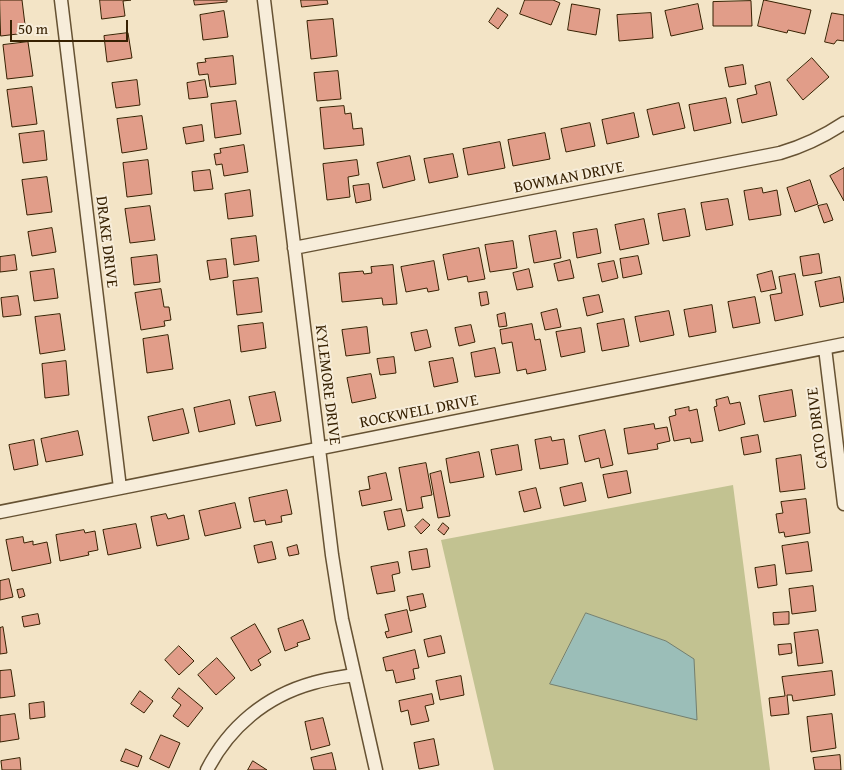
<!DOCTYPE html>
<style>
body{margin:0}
#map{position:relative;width:844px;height:770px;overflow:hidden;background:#f3e4c6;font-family:"Gentium Book Plus",serif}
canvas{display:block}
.scale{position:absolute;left:10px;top:20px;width:118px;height:22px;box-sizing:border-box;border:2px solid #372102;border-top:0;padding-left:6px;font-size:15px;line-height:18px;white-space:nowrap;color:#372102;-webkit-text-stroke:4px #f7edda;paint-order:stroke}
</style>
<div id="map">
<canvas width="844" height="770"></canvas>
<div class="scale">50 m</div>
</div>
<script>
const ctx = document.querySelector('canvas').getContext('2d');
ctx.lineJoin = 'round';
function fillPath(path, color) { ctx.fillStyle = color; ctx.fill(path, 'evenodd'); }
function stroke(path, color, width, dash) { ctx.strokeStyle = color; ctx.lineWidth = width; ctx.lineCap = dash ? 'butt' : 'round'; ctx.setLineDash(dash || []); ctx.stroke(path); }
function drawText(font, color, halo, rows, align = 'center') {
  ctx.font = font + ' "Gentium Book Plus",serif'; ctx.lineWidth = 4; ctx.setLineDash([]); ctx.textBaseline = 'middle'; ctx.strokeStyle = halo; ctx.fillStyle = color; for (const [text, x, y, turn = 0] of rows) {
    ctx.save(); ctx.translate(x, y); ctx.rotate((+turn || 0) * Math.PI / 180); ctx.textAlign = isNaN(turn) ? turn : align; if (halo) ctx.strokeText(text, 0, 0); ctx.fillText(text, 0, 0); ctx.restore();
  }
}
fillPath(new Path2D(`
 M733 485 770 770H494L441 540ZM586 613 666 641 550 684Z`), '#c2c291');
const water = new Path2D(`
 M586 613 666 641 694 659 697 720 550 684Z`);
fillPath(water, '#9bbeb8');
stroke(water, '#737f6f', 1);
const building = new Path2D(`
 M0 0H22L26 33 1 36Z
 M100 0H131L123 1 125 16 102 19Z
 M194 0H227V2L195 5Z
 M301 0H327L328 4 302 7Z
 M525 0H553L560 3 551 25 520 14Z
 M764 0 811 10 805 34 788 30 787 33 758 26Z
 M751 1 752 26H713V2Z
 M572 4 600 9 596 35 568 30Z
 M698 4 703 29 671 36 665 11Z
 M498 8 508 15 498 29 489 22Z
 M224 11 228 37 203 40 200 15Z
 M651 13 653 38 619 41 617 15Z
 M832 13 844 15V41L837 40 834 44 825 42Z
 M333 19 337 56 311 59 307 21Z
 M128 33 132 58 107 62 104 36Z
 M28 42 33 76 7 79 3 45Z
 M233 56 236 84 210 87 208 74 199 75 197 63 206 62 205 59Z
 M812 58 829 77 803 100 787 80Z
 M743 65 746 84 729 87 725 68Z
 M338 71 341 99 317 101 314 73Z
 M137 80 140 105 116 108 112 83Z
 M205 80 208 97 189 99 187 83Z
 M770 82 777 115 742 123 737 99 757 94 755 86Z
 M32 87 37 124 12 127 7 90Z
 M726 98 731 123 694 131 689 105Z
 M236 101 241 134 215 138 211 104Z
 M679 103 685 128 653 135 647 110Z
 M344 106 345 114 351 113 353 129 362 128 364 145 324 149 320 108Z
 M634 113 639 137 607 144 602 120Z
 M142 116 147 149 122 153 117 119Z
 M590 123 595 146 566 152 561 129Z
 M202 125 204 141 186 144 183 128Z
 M44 131 47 160 23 163 19 134Z
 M545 133 550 159 513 166 508 140Z
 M500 142 505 168 468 175 463 149Z
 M244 145 248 172 224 176 222 164 216 165 214 154 221 153 220 149Z
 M453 154 458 177 429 183 424 159Z
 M410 156 415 180 383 188 377 163Z
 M148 160 152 194 127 197 123 163Z
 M357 160 359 175 348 177 350 197 327 200 323 164Z
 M844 168V201L830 176Z
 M210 170 213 189 194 191 192 172Z
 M47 177 52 212 27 215 22 180Z
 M810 180 818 204 795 212 787 188Z
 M369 184 371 200 356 203 353 186Z
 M762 188 763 193 777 190 781 215 749 220 744 191Z
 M250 190 253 216 228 219 225 194Z
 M728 199 733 225 706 230 701 203Z
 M827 204 833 220 824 223 818 206Z
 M150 206 155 240 130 243 125 209Z
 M685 209 690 236 663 241 658 214Z
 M644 219 649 244 620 250 615 225Z
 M52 228 56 252 32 256 28 232Z
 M597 229 601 253 577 258 573 233Z
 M556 231 561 258 534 263 529 236Z
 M256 236 259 261 234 265 231 239Z
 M513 241 517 268 490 272 485 245Z
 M479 248 485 279 468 282 467 276 448 280 443 255Z
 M819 254 822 273 803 276 800 257Z
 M15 255 17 270 0 272V257Z
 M157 255 160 282 134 285 131 258Z
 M638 256 642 274 623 278 620 259Z
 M226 259 228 277 210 280 207 261Z
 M570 260 574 278 558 281 554 264Z
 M434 261 439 290 428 292 427 288 406 292 401 267Z
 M614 261 618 278 602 282 598 264Z
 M393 265 397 304 383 305 382 298 342 302 339 273 363 271 364 274 372 273 371 267Z
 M54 269 58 298 34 301 30 272Z
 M529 269 533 287 517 290 513 273Z
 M772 271 776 289 761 292 757 275Z
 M795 274 803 315 775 321 770 295 782 293 779 277Z
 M840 277 844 302 820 307 815 282Z
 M258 278 262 312 237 315 233 281Z
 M161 289 164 307H169L171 320 164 321 165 326 141 330 135 293Z
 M487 292 489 304 481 306 479 293Z
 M599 295 603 312 587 316 583 298Z
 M18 296 21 315 3 317 1 298Z
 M755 297 760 323 733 328 728 302Z
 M712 305 716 332 689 337 684 310Z
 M557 309 561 327 545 330 541 313Z
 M669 311 674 335 640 342 635 317Z
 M505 313 507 326 499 327 497 315Z
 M60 314 65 350 40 354 35 317Z
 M624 319 629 346 602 351 597 324Z
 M263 323 266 348 241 352 238 326Z
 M532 324 535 340 540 339 546 370 527 374 526 369 517 371 512 342 502 344 500 330Z
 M471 325 475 342 459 346 455 328Z
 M367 327 370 353 346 356 342 330Z
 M581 328 585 352 561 357 556 332Z
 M427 330 431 347 415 351 411 333Z
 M168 335 173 369 147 373 143 339Z
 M495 348 500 373 475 377 471 353Z
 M394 357 396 373 380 375 377 359Z
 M453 358 458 382 434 387 429 362Z
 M66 361 69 395 45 398 42 364Z
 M371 374 376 398 352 403 347 378Z
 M792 390 796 416 764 422 759 396Z
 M275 392 281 421 256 426 249 397Z
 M728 397 730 404 740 402 745 424 719 431 714 407 717 406 716 400Z
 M230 400 235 424 199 432 194 408Z
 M689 407V411L697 409 703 441 691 443 690 438 674 441 669 417 676 415 675 410Z
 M183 409 189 433 153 441 148 417Z
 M654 424 655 429 667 427 670 441 657 444 658 449 628 454 624 429Z
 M605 430 613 465 601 468 599 458 585 462 579 436Z
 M78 431 83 455 46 462 41 439Z
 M758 435 761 452 744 455 741 438Z
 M551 437 552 441 564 439 568 464 540 469 535 440Z
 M34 440 38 465 14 470 9 445Z
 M518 445 522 470 496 475 491 450Z
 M479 452 484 477 450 483 446 459Z
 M801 455 805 489 780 492 776 459Z
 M426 463 432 495 421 497 423 508 407 511 399 468Z
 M441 471 450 516 438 518 430 474Z
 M627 471 631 493 608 498 603 475Z
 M386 473 392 500 362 506 359 491 370 489 368 477Z
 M582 483 586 501 564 506 560 488Z
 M536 488 541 508 524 512 519 492Z
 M287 490 292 514 281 516 282 522 266 525 265 520 254 522 249 498Z
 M806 499 810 533 785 537 784 532 779 533 776 514 783 513 781 502Z
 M235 503 241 528 205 536 199 511Z
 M401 509 405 526 388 530 384 512Z
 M166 514 168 519 184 515 189 539 157 546 151 517Z
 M423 519 430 525 421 534 415 527Z
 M443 523 449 528 444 535 438 530Z
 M136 524 141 548 108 555 103 530Z
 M84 530 85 533 95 531 98 550 88 552 89 555 60 561 56 535Z
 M23 537 24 543 33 541V545L47 542 51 563 12 571 6 540Z
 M272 542 276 559 258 563 254 546Z
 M808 542 812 571 786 574 782 546Z
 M297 545 299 554 289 556 287 548Z
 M427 549 430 567 412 570 409 552Z
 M398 562 400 573 392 575 395 591 377 594 371 567Z
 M775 565 777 585 758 588 755 568Z
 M9 579 13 597 0 600V581Z
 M813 586 816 611 792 614 789 589Z
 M23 589 25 596 19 598 17 590Z
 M423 594 426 607 410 611 407 597Z
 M407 610 412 632 387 638 385 632 389 631 385 615Z
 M789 612V624L774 625 773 613Z
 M38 614 40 624 24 627 22 617Z
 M303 620 310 639 297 643 298 646 285 651 278 629Z
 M255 624 271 652 258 660 261 665 251 671 231 638Z
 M3 627 7 653 0 654V628Z
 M818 630 823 663 798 666 794 633Z
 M441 636 445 653 428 657 424 640Z
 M791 644 792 653 779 655 778 645Z
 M179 646 194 661 179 675 165 660Z
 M415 650 419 668 413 669 415 679 396 683 393 670 386 671 383 658Z
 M217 658 235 678 216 695 198 675Z
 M11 670 15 696 0 698V671Z
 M832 671 835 695 793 701 792 695H787L789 714 771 716 769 698 785 696 782 677Z
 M461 676 464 695 440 700 436 681Z
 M179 688 203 708 188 727 173 716 181 705 172 698Z
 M140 691 153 701 144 713 131 704Z
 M432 694 434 704 425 706 429 721 411 725 408 710 401 712 399 701Z
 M44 702 45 717 30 719 29 704Z
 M15 714 19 739 0 742V716Z
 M832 714 836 748 811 752 807 717Z
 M323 718 330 745 311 750 305 722Z
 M161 735 180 743 169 768 150 759Z
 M434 739 439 765 419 769 414 743Z
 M126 749 142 756 138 767 121 761Z
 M332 753 336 770H314L311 758Z
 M840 755 841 770H815L813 758Z
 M20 758 21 770H2L1 761Z
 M253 761 267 770H248Z`);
fillPath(building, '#e19d89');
stroke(building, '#372102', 1);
const minor = new Path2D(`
 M61 0 120 488
 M264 0 332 555 342 619 376 770
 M294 248 780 153C804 146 823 137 844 123
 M825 348 844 504
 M0 512 844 344
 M207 770C229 727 266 696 313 683 326 679 341 677 354 675`);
stroke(minor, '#665233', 15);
stroke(minor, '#f7edda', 12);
drawText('16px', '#372102', '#f7edda', [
 ["BOWMAN DRIVE",569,178,-11],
 ["DRAKE DRIVE",106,242,83],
 ["KYLEMORE DRIVE",327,385,83],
 ["ROCKWELL DRIVE",419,412,-11],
 ["CATO DRIVE",818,428,-97]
]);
</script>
